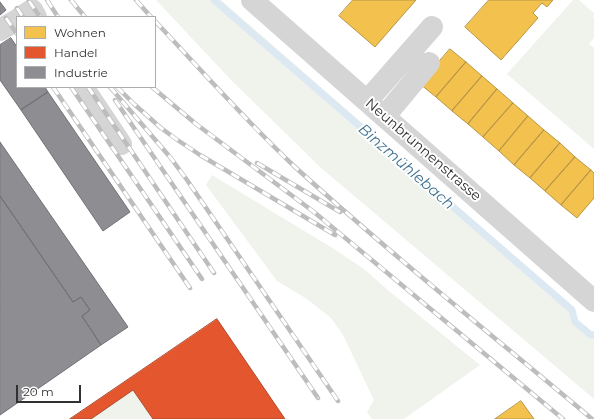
<!DOCTYPE html>
<meta charset="utf-8">
<style>
body{margin:0}
#map{position:relative;width:594px;height:419px;overflow:hidden;background:#fff;font-family:Montserrat,sans-serif}
canvas{display:block}
.legend{position:absolute;left:16px;top:16px;width:140px;height:72px;box-sizing:border-box;background:#fff;border:1px solid #adadad;margin:0;padding:5px 7px;list-style:none;font-size:12px;color:#313131}
.legend li{display:flex;align-items:center;gap:8px;height:20px}
.legend b{width:20px;border:1px solid #adadad}
.scale{position:absolute;left:16px;top:385px;width:65px;height:18px;box-sizing:border-box;border:2px solid #313131;border-top:0;padding-left:5px;font-size:12px;line-height:14px;white-space:nowrap;color:#313131;-webkit-text-stroke:3px #fff;paint-order:stroke}
</style>
<div id="map">
<canvas width="594" height="419"></canvas>
<ul class="legend">
<li><b style="height:11px;background:#f2c14e"></b>Wohnen</li>
<li><b style="height:11px;background:#e4572e"></b>Handel</li>
<li><b style="height:11px;background:#8d8d92"></b>Industrie</li>
</ul>
<div class="scale">20 m</div>
</div>
<script>
const ctx = document.querySelector('canvas').getContext('2d');
ctx.lineJoin = 'round';
function fillPath(path, color) { ctx.fillStyle = color; ctx.fill(path, 'evenodd'); }
function stroke(path, color, width, dash) { ctx.strokeStyle = color; ctx.lineWidth = width; ctx.lineCap = dash ? 'butt' : 'round'; ctx.setLineDash(dash || []); ctx.stroke(path); }
function drawText(font, color, halo, rows, align = 'center') {
  ctx.font = font + ' Montserrat,sans-serif'; ctx.lineWidth = 4; ctx.setLineDash([]); ctx.textBaseline = 'middle'; ctx.strokeStyle = halo; ctx.fillStyle = color; for (const [text, x, y, turn = 0] of rows) {
    ctx.save(); ctx.translate(x, y); ctx.rotate((+turn || 0) * Math.PI / 180); ctx.textAlign = isNaN(turn) ? turn : align; if (halo) ctx.strokeText(text, 0, 0); ctx.fillText(text, 0, 0); ctx.restore();
  }
}
fillPath(new Path2D(`
 M156 0H221L526 266 572 309 578 322 589 331H594V399L320 167 231 80Z
 M573 0H579L594 13 593 17 594 18V38L589 44 594 48V149L507 74Z
 M212 175 334 249 364 269 389 291 480 365 404 419H372L367 412 374 400 343 335 331 318 307 299 277 281 206 185Z
 M133 390 153 419H91Z`), '#f0f3ec');
const homes = new Path2D(`
 M353 0H416L375 47 339 16Z
 M489 0H553L547 7 542 3 533 13 538 18 501 60 465 27Z
 M450 49 466 62 436 97 420 84Z
 M466 62 482 76 452 111 436 97Z
 M482 76 497 89 468 124 452 111Z
 M497 89 513 103 483 137 468 124Z
 M513 103 528 116 499 151 483 137Z
 M528 116 544 130 514 165 499 151Z
 M544 130 560 143 530 178 514 165Z
 M560 143 575 157 545 191 530 178Z
 M575 157 591 170 561 205 545 191Z
 M591 170 594 173V198L577 218 561 205Z
 M521 401 534 419H495Z`);
fillPath(homes, '#f2c14e');
stroke(homes, '#b89645', 1);
const shops = new Path2D(`
 M217 319 285 419H153L133 390 91 419H70Z`);
fillPath(shops, '#e4572e');
stroke(shops, '#ae4c2f', 1);
const industry = new Path2D(`
 M0 2 6 10 0 15Z
 M11 38 17 47V87H45L48 92 21 110 0 80V45Z
 M48 92 130 212 103 231 21 110Z
 M0 142 128 327 101 345 82 316 90 310 81 297 73 302 0 196Z
 M0 196 73 302 81 297 90 310 82 316 101 345 0 415Z`);
fillPath(industry, '#8d8d92');
stroke(industry, '#717175', 1);
stroke(new Path2D(`
 M214 0 572 310 575 322 591 335H594`), '#dce9f2', 7);
stroke(new Path2D(`
 M252 0 594 301
 M21 17 32 10 36 17
 M0 30 17 20
 M83 87 121 144
 M367 101 432 27
 M385 116 429 63`), '#d5d5d5', 22);
const rail = new Path2D(`
 M47 0 58 17
 M71 0 85 17
 M136 0 151 17
 M29 1 40 17
 M17 8 23 17
 M6 18 17 34
 M155 21C201 70 246 121 295 167 391 254 493 336 592 419
 M53 87 190 288
 M71 87 202 279
 M88 87 214 273
 M110 87 170 157 187 180 338 401
 M117 87 134 104 161 128 176 139 200 155 335 235
 M152 87 196 124 314 212 563 419
 M115 100 318 398
 M257 163 340 212`);
stroke(rail, '#bdbdbd', 4.5);
stroke(rail, '#fff', 3, [9]);
drawText('14px', '#313131', '#fff', [
 ["Neunbrunnenstrasse",423,150,41]
]);
drawText('italic 15px', '#417291', '#fff', [
 ["Binzmühlebach",406,167,41]
]);
</script>
